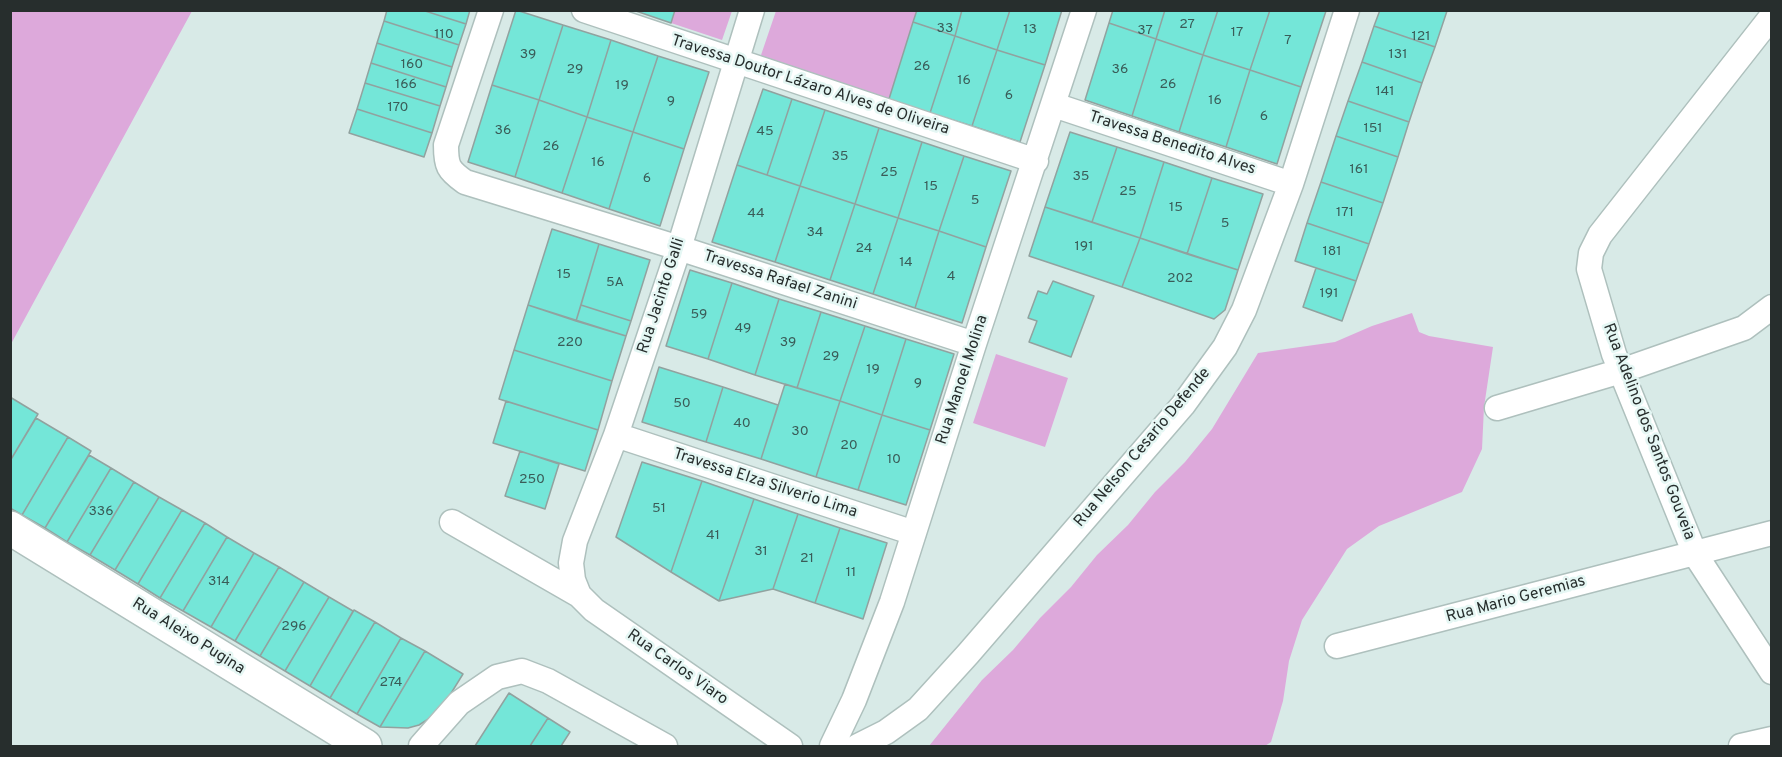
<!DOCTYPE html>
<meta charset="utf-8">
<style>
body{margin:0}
#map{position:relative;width:1782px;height:757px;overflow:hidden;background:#d8eae7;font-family:Overpass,sans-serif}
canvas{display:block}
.frame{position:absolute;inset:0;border:12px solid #272e2d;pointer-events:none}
</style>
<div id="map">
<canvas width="1782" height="757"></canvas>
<div class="frame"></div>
</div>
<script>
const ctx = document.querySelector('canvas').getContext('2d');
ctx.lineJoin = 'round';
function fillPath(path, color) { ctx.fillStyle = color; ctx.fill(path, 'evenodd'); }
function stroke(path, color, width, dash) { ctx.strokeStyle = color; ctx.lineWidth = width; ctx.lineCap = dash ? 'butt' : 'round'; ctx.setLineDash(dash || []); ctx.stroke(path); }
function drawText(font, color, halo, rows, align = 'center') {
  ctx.font = font + ' Overpass,sans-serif'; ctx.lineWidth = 5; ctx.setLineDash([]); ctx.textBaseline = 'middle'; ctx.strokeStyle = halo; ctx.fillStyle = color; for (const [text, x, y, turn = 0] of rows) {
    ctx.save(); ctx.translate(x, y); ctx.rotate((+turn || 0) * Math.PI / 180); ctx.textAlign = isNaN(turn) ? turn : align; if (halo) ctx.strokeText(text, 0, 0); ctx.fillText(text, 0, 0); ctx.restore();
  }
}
fillPath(new Path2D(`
 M11 10 192 11 11 344 10 11Z
 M675 11H732L722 40 671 23Z
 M776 11H917L889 99 760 58Z
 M1412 313 1419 332 1429 336 1493 347 1484 407 1482 449 1462 492 1379 526 1347 549 1302 620 1289 661 1283 701 1271 742 1265 746H929L982 680 1013 650 1040 618 1071 587 1097 555 1128 525 1155 492 1185 462 1212 429 1258 353 1335 342 1372 326Z
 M996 354 1068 378 1045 447 973 423Z`), '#dda9db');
const building = new Path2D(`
 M387 10H422L466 24 459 45 384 21Z
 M422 10H470L466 24Z
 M516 10 563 25 539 100 492 85Z
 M633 10H675L671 23Z
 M917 10H962L955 36 913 22Z
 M962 10H1010L997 50 955 36Z
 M1010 10H1062L1045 65 997 50Z
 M1113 10H1165L1156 39 1109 23Z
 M1165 10H1218L1203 55 1156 39Z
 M1218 10H1270L1250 70 1203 55Z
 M1270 10 1326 11 1301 87 1250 70Z
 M1380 10H1446L1447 11 1435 47 1374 26Z
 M384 21 459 45 452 67 377 43Z
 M913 22 955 36 930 113 889 99Z
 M1109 23 1156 39 1132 116 1085 100Z
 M563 25 611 40 587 117 539 100Z
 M1374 26 1435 47 1422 83 1362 62Z
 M955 36 997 50 972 126 930 113Z
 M1156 39 1203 55 1179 132 1132 116Z
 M611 40 658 56 633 132 587 117Z
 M377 43 452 67 446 87 371 63Z
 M997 50 1045 65 1020 142 972 126Z
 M1203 55 1250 70 1226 147 1179 132Z
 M658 56 709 72 684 149 633 132Z
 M1362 62 1422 83 1409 122 1348 101Z
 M371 63 446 87 440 106 365 83Z
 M1250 70 1301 87 1277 164 1226 147Z
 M365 83 440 106 432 133 357 109Z
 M492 85 539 100 515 177 468 162Z
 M763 89 792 99 767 175 737 165Z
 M792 99 825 110 800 186 767 175Z
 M539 100 587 117 562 193 515 177Z
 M1348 101 1409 122 1398 157 1336 136Z
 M357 109 432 133 424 157 349 133Z
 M825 110 879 128 855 204 800 186Z
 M587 117 633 132 609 209 562 193Z
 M879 128 922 142 898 218 855 204Z
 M633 132 684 149 660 226 609 209Z
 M1070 132 1117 147 1092 222 1045 207Z
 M1336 136 1398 157 1383 203 1321 182Z
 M922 142 964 156 939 231 898 218Z
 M1117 147 1164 162 1140 238 1092 222Z
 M964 156 1011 171 986 247 939 231Z
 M1164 162 1212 178 1187 254 1140 238Z
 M737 165 800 186 775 262 712 242Z
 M1212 178 1263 194 1238 270 1187 254Z
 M1321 182 1383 203 1369 244 1307 223Z
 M800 186 855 204 830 280 775 262Z
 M855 204 898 218 873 294 830 280Z
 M1045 207 1140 238 1122 287 1029 256Z
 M898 218 939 231 915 308 873 294Z
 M1307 223 1369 244 1356 281 1295 261Z
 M552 229 599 244 576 321 528 305Z
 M939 231 986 247 962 323 915 308Z
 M1140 238 1238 270 1225 310 1214 319 1122 287Z
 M599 244 650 260 631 321 581 305Z
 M1316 268 1356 281 1342 321 1303 307Z
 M690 270 732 283 708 359 666 346Z
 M1053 281 1094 296 1071 357 1029 342 1037 321 1028 318 1038 291 1047 294Z
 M732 283 779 299 755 375 708 359Z
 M779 299 821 312 797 388 755 375Z
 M528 305 626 336 612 381 514 350Z
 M581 305 631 321 626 336 576 321Z
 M821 312 865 326 840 401 797 388Z
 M865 326 906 339 882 415 840 401Z
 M906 339 954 354 930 430 882 415Z
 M514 350 612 381 598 430 499 399Z
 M659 367 723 387 706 442 642 422Z
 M785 384 840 401 816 477 761 459Z
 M723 387 778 405 761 459 706 442Z
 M10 397 38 414 10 461Z
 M506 401 598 430 585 471 493 443Z
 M840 401 882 415 858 490 816 477Z
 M882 415 930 430 906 505 858 490Z
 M36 418 68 437 22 515 10 508V461Z
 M68 437 91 451 45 528 22 515Z
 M520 451 559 464 545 509 505 496Z
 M89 455 111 468 67 542 45 528Z
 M642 462 702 481 671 572 616 537Z
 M111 468 134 482 90 555 67 542Z
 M702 481 754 499 719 601 671 572Z
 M134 482 159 497 115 570 90 555Z
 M159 497 182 510 138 584 115 570Z
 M754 499 798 514 773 589 719 601Z
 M182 510 205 523 160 598 138 584Z
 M798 514 840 528 815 603 773 589Z
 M205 523 227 537 183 611 160 598Z
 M840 528 887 543 863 619 815 603Z
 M227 537 254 553 211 627 183 611Z
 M254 553 279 567 235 641 211 627Z
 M279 567 304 582 260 656 235 641Z
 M304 582 329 597 285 671 260 656Z
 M329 597 353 611 310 686 285 671Z
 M354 610 375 622 330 698 310 686Z
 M375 622 401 638 357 714 330 698Z
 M401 638 425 651 380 727 357 714Z
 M425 651 463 674 440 711 430 718 419 725 408 728 380 727Z
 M509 693 548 718 530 746H475Z
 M548 718 570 732 561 746H530Z`);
fillPath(building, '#74e6d8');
stroke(building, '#91a29f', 1.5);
const street = new Path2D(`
 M491 10 446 145C446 166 448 170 465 182L679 248 974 344
 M584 10 1036 161
 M752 10 679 248 616 435 575 541 571 563 573 580 579 595 594 610 790 746
 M1772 16 1600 235 1591 253 1589 269 1614 354 1695 554 1772 672
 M1054 105 1291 184
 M1497 408 1621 371 1744 328 1772 307
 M616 435 914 533
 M452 522 579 595
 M1337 646 1772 533
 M421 746 459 703 497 677 522 671 548 681 665 746
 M832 746 854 700 892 602 974 344 1084 10
 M858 746 886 732 918 709 968 654 1183 405 1225 347 1244 310 1291 184 1347 10
 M1741 746 1772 739`);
const secondary = new Path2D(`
 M10 528 365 746`);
stroke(street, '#aec0bd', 27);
stroke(secondary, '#aec0bd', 36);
stroke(street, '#fff', 24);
stroke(secondary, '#fff', 33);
drawText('14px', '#3a5c58', null, [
 ["27",1187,25],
 ["33",945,29],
 ["13",1030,30],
 ["37",1145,31],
 ["17",1237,33],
 ["110",444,35],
 ["121",1421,37],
 ["7",1288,41],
 ["39",528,55],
 ["131",1398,55],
 ["160",412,65],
 ["26",922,67],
 ["29",575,70],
 ["36",1120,70],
 ["16",964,81],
 ["166",406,85],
 ["26",1168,85],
 ["19",622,86],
 ["141",1385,92],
 ["6",1009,96],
 ["16",1215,101],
 ["9",671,102],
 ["170",398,108],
 ["6",1264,117],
 ["151",1373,129],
 ["36",503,131],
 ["45",765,132],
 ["26",551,147],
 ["35",840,157],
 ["16",598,163],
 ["161",1359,170],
 ["25",889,173],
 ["35",1081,177],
 ["6",647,179],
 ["15",931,187],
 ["25",1128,192],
 ["5",975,201],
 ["15",1176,208],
 ["171",1345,213],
 ["44",756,214],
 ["5",1225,224],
 ["34",815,233],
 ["191",1084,247],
 ["24",864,249],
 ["181",1332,252],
 ["14",906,263],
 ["15",564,275],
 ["4",951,277],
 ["202",1180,279],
 ["5A",615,283],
 ["191",1329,294],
 ["59",699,315],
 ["49",743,329],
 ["220",570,343],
 ["39",788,343],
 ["29",831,357],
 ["19",873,370],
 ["9",918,384],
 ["50",682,404],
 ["40",742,424],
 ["30",800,432],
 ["20",849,446],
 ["10",894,460],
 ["250",532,480],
 ["51",659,509],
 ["336",101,512],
 ["41",713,536],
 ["31",761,552],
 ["21",807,559],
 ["11",851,573],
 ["314",219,582],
 ["296",294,627],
 ["274",391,683]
]);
drawText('16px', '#272e2d', '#e5f7f4', [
 ["Travessa Doutor Lázaro Alves de Oliveira",810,86,18],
 ["Travessa Benedito Alves",1172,144,18],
 ["Travessa Rafael Zanini",780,281,18],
 ["Rua Jacinto Galli",662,296,-72],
 ["Rua Manoel Molina",963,380,-72],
 ["Rua Adelino dos Santos Gouveia",1648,432,69],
 ["Rua Nelson Cesario Defende",1143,448,-50],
 ["Travessa Elza Silverio Lima",765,484,18],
 ["Rua Mario Geremias",1516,600,-15],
 ["Rua Aleixo Pugina",188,637,32],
 ["Rua Carlos Viaro",677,668,35]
]);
</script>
